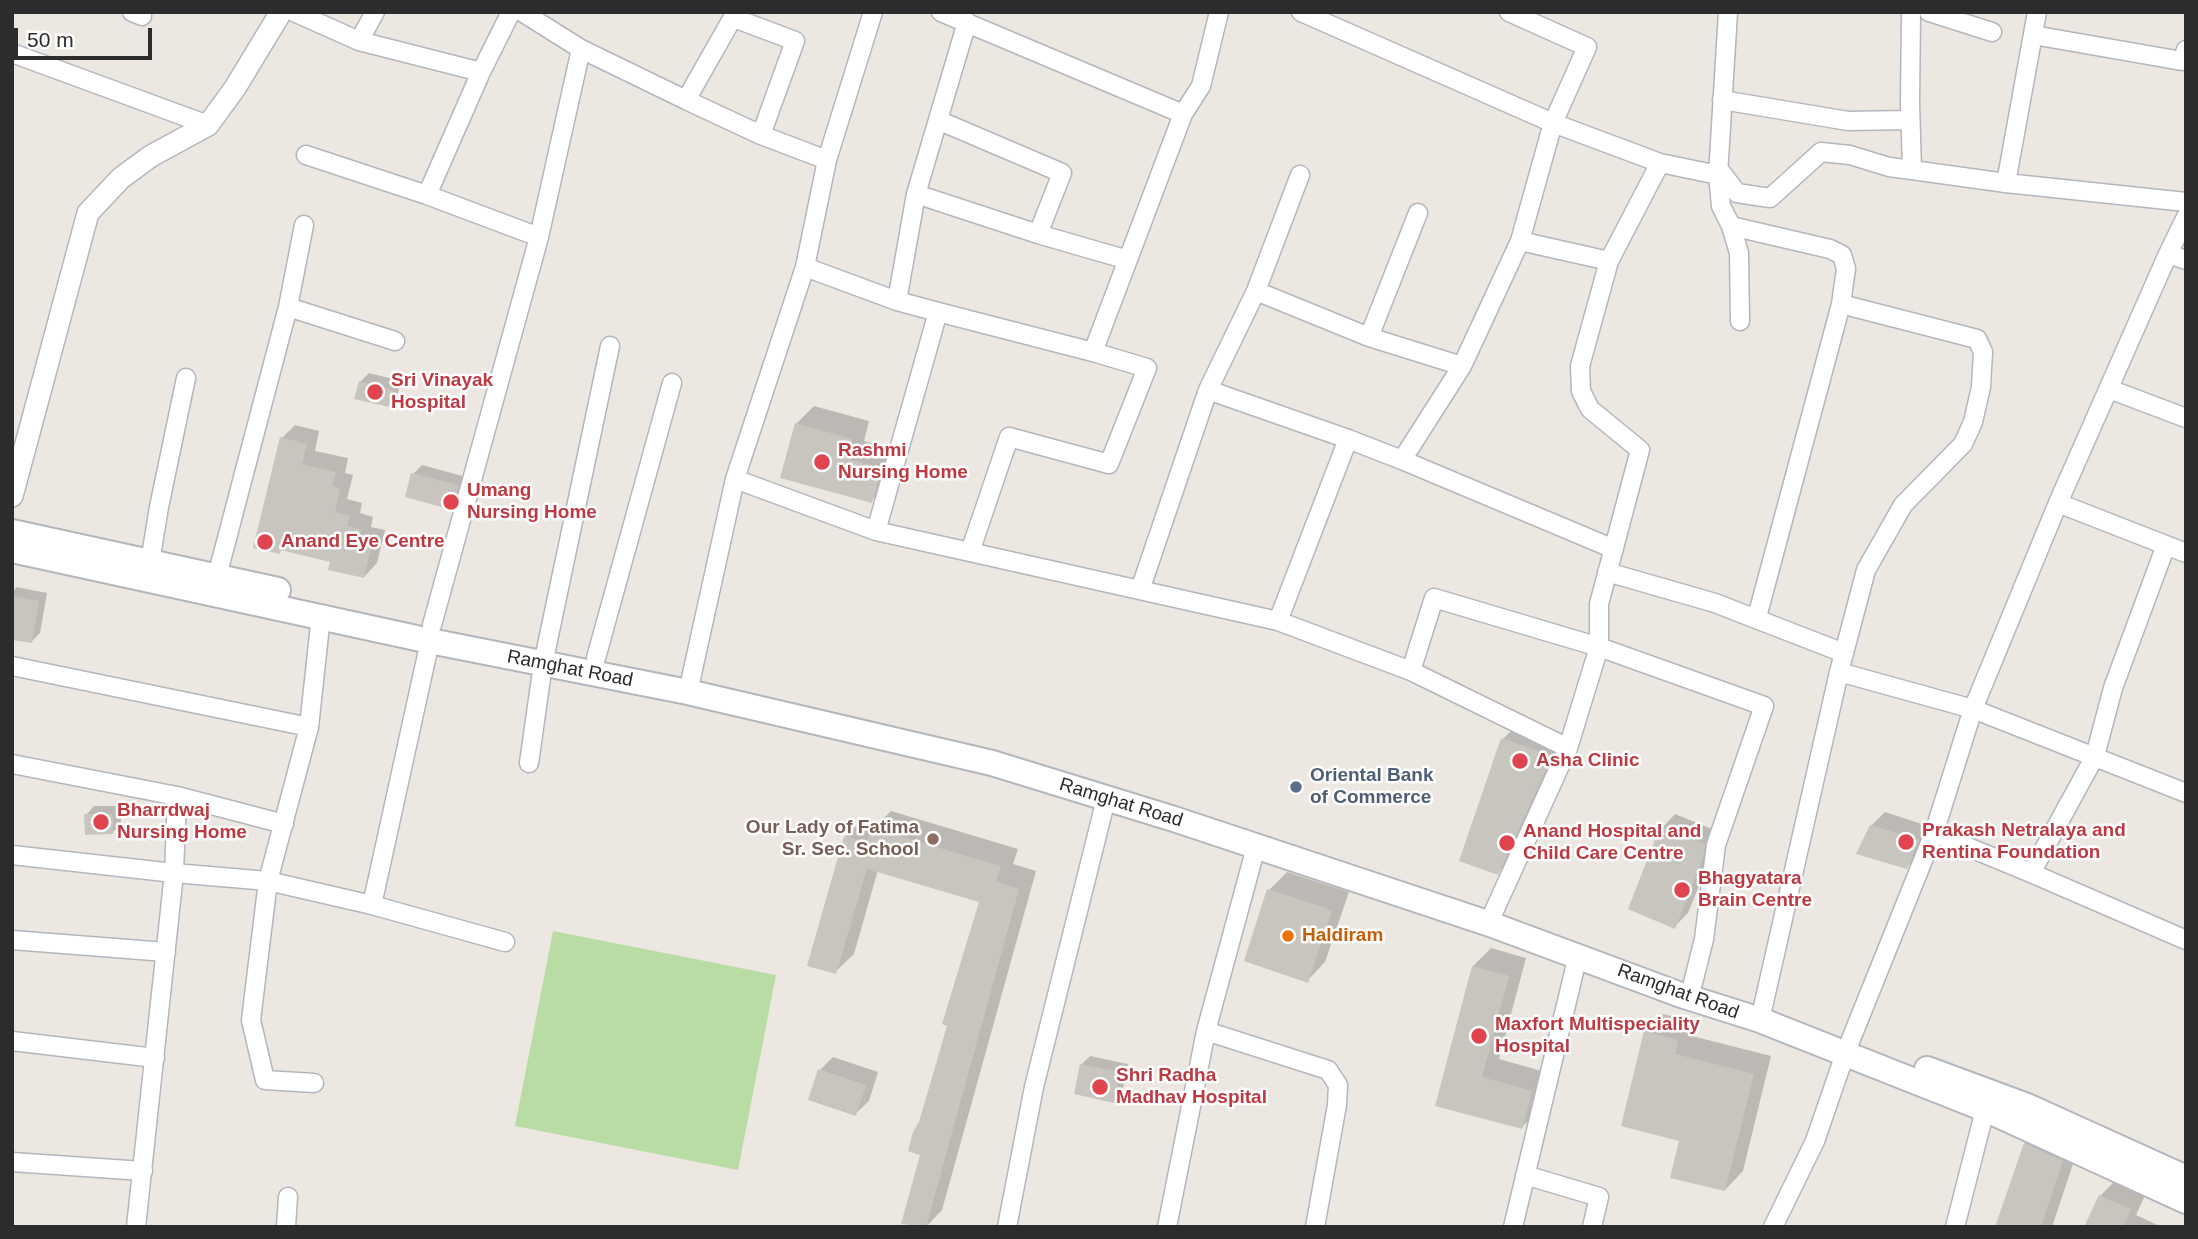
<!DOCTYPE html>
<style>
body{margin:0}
#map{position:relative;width:2198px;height:1239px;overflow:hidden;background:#ece7e0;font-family:Arial,sans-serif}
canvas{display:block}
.frame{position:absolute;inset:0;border:14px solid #2c2c2c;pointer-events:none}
.scale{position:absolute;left:14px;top:28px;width:138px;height:32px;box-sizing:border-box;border:4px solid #2c2c2c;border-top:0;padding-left:9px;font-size:21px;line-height:24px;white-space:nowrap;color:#2c2c2c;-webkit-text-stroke:5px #fff;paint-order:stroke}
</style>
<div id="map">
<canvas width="2198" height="1239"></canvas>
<div class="frame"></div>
<div class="scale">50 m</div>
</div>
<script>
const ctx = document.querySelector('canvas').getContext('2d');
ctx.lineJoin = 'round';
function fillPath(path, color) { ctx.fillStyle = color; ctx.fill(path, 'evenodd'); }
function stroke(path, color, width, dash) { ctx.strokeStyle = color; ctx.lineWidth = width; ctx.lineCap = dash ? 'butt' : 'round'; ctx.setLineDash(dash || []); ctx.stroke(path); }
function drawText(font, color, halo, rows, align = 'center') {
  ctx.font = font + ' Arial,sans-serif'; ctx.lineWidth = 5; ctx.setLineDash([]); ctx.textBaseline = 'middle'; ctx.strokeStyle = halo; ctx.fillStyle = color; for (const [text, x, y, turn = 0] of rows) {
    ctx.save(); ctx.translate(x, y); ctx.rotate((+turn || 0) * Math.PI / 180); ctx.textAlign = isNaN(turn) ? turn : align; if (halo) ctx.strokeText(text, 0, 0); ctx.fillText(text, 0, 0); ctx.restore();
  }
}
fillPath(new Path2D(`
 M553 931 776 975 738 1170 515 1126Z`), '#b8dca3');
fillPath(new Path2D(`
 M369 373 401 381 397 397 388 405 360 382Z
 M814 406 869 421 864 441 898 450 889 483 871 501 796 424Z
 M295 425 319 431 315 451 348 458 345 473 353 475 347 499 362 503 360 513 373 517 371 527 385 530 377 563 364 577 333 560 283 549 279 552 282 438Z
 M422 465 466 477 460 499 451 508 413 474Z
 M17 587 47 593 40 633 32 641 12 638V592Z
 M1516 726 1564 742 1511 859 1498 873 1503 739Z
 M94 806H121V824L113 832 86 815Z
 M891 811 1018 849 1013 864 1036 871 942 1210 926 1227 903 1223 922 1153 921 1123 981 901 878 870 854 954 835 972 846 836 864 818 879 823Z
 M1885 812 1931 827 1920 853 1907 867 1871 826Z
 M1675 814 1717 831 1716 843 1688 913 1674 927 1630 908 1662 828Z
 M1287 872 1349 892 1325 962 1307 981 1269 890Z
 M1491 948 1526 958 1499 1059 1549 1073 1540 1109 1522 1127 1437 1105 1473 966Z
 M1663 1014 1696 1022 1692 1036 1771 1056 1743 1171 1725 1190 1681 1139 1645 1032Z
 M1090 1056 1128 1064 1122 1092 1113 1101 1081 1065Z
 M833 1057 878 1072 869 1101 855 1114 820 1070Z
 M2043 1126 2080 1143 2052 1227H1997L2025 1144Z
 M2118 1178 2147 1191 2136 1215 2162 1227H2086L2100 1196Z`), '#0003');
fillPath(new Path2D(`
 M359 381 393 390 389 407 354 399Z
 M795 423 852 439 847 459 881 468 872 503 780 478Z
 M280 437 307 444 302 464 336 472 332 486 340 488 335 512 350 516 347 526 361 530 358 540 372 543 364 578 328 570 330 562 281 550 280 554 253 548Z
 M411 473 459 485 452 510 405 497Z
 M12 596 39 601 32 643 12 640Z
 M1501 738 1552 756 1498 875 1459 861Z
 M84 814H113V834L85 835Z
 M1870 825 1919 840 1907 869 1856 854Z
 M1660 827 1705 844 1703 858 1675 929 1628 909Z
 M871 828 1001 866 996 882 1019 889 926 1227 901 1224 920 1155 908 1151 913 1132 919 1122 947 1026 942 1024 979 902 867 869 836 974 807 966 844 836 867 842Z
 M1267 889 1332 910 1308 983 1244 961Z
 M1472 966 1509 976 1482 1077 1532 1091 1522 1129 1435 1106Z
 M1644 1031 1678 1040 1675 1054 1754 1074 1725 1191 1670 1178 1679 1141 1621 1126Z
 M1080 1064 1120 1072 1114 1103 1074 1094Z
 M818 1069 866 1085 856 1116 808 1100Z
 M2024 1143 2063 1161 2041 1227H1995Z
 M2099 1195 2131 1209 2123 1227H2084Z`), '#c8c5bf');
const minor = new Path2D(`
 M132 12 142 16
 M294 12 359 41 481 72
 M736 12 686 100 761 135 827 160
 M941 12 1183 114
 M1301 12 1553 123 1520 241 1462 366 1402 460 1348 439 1278 621 1411 671 1568 748
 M1509 12 1587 47 1553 123 1660 163 1718 175
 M1728 12 1718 175 1721 206 1731 226 1739 253 1740 321
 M1911 12 1910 103 1912 170 2006 183 2037 12
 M1929 12 1992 32
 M734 18 795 41 761 135
 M2033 35 2182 61 2186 50
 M359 41 375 12
 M581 49 686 100
 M12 53 208 125
 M1722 100 1848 121 1910 120
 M306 155 427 195 539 237
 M1718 168 1737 193 1770 198 1821 152 1850 155 1889 167 1912 170
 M2006 183 2186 202
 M916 194 1038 234 1062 173 940 121
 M427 195 481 72 511 12
 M2186 217 2168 254 2186 260
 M1731 226 1830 249 1842 255 1846 269 1841 304
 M1038 234 1128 260
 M1520 241 1609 261
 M805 267 897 301 916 194 967 22
 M1256 291 1369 337 1418 213
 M897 301 938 312
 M288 307 395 341
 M1369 337 1462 366
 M2109 389 2186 418
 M1208 390 1348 439
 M1402 460 1614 549
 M735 479 876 531 938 312 1093 352 1183 114 1201 86 1219 12
 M2058 503 2186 553
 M876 531 1278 621
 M2166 545 2113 688 2095 756 2031 873 2186 940
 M970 552 1009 437 1109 464 1147 368 1093 352
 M150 562 159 507 186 378
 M1607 572 1715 603 1844 653
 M217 576 288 307 304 225
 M1140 590 1208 390 1256 291 1300 175
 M1757 617 1841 304 1977 339 1983 352 1981 387 1973 422 1963 444 1903 505 1866 570 1839 672 1760 1020
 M432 625 539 237 581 49 522 12
 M430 641 372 905 505 942
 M596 658 672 383
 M12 666 309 727
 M1411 671 1434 598 1599 647 1764 706 1716 845 1704 939 1693 983
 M1839 672 1973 709 2186 793
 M688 692 735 479 805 267 827 160 873 12
 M529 763 543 664 610 346
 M12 764 177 796 284 824
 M1934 833 2031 873
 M12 855 174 873 268 881 372 905
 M1494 911 1568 748 1599 647V604L1640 450 1590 409 1581 391 1580 366 1609 261 1660 163
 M12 940 166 952
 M1206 1031 1328 1070 1338 1085 1337 1105 1315 1227
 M12 1041 155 1058
 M314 1083 265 1080 251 1020 268 881 309 727 321 616
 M12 1162 143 1171
 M1525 1175 1599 1197 1592 1227
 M136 1227 174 873 177 796
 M286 1227 288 1197
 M1007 1227 1034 1087 1106 799
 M1167 1227 1206 1031 1256 847
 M1513 1227 1578 955
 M1773 1227 1815 1141 1845 1054 1934 833 1973 709 2058 503 2168 254
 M1955 1227 1988 1098`);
const tertiary = new Path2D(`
 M12 496 88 213 121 178 151 156 208 125 235 88 281 12`);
const secondary = new Path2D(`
 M12 532 278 590
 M12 550 430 641 688 692 992 763 1174 819 1490 924 1681 995 1760 1020 1985 1109 2186 1201
 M1927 1069 2027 1106 2186 1178`);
stroke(minor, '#b4b6be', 21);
stroke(tertiary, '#b4b6be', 24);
stroke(secondary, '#b4b6be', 28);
stroke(minor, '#fff', 18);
stroke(tertiary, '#fff', 21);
stroke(secondary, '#fff', 24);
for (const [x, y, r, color] of [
 [375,392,9,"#e0444e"],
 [822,462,9,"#e0444e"],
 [451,502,9,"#e0444e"],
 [265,542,9,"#e0444e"],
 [1520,761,9,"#e0444e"],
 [1296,787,7,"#5c6f8a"],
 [101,822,9,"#e0444e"],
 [933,839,7,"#8d6e63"],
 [1906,842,9,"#e0444e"],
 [1507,843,9,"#e0444e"],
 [1682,890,9,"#e0444e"],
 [1288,936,7,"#e8710a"],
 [1479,1036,9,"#e0444e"],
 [1100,1087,9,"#e0444e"]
]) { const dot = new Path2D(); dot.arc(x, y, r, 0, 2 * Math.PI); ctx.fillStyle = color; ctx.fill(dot); stroke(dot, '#fff', 2.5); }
drawText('bold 19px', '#be3a42', '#fff', [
 ["Sri Vinayak",391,381],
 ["Hospital",391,403],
 ["Rashmi",838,451],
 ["Nursing Home",838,473],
 ["Umang",467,491],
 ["Nursing Home",467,513],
 ["Anand Eye Centre",281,542],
 ["Asha Clinic",1536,761],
 ["Bharrdwaj",117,811],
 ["Nursing Home",117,833],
 ["Prakash Netralaya and",1922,831],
 ["Rentina Foundation",1922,853],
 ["Anand Hospital and",1523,832],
 ["Child Care Centre",1523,854],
 ["Bhagyatara",1698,879],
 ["Brain Centre",1698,901],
 ["Maxfort Multispeciality",1495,1025],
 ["Hospital",1495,1047],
 ["Shri Radha",1116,1076],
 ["Madhav Hospital",1116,1098]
], 'left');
drawText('19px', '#2c2c2c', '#fff', [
 ["Ramghat Road",570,669,11],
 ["Ramghat Road",1121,803,17],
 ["Ramghat Road",1678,992,20]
]);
drawText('bold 19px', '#4e5e75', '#fff', [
 ["Oriental Bank",1310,776],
 ["of Commerce",1310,798]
], 'left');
drawText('bold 19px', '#785e54', '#fff', [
 ["Our Lady of Fatima",919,828],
 ["Sr. Sec. School",919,850]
], 'right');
drawText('bold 19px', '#c56008', '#fff', [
 ["Haldiram",1302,936]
], 'left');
</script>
